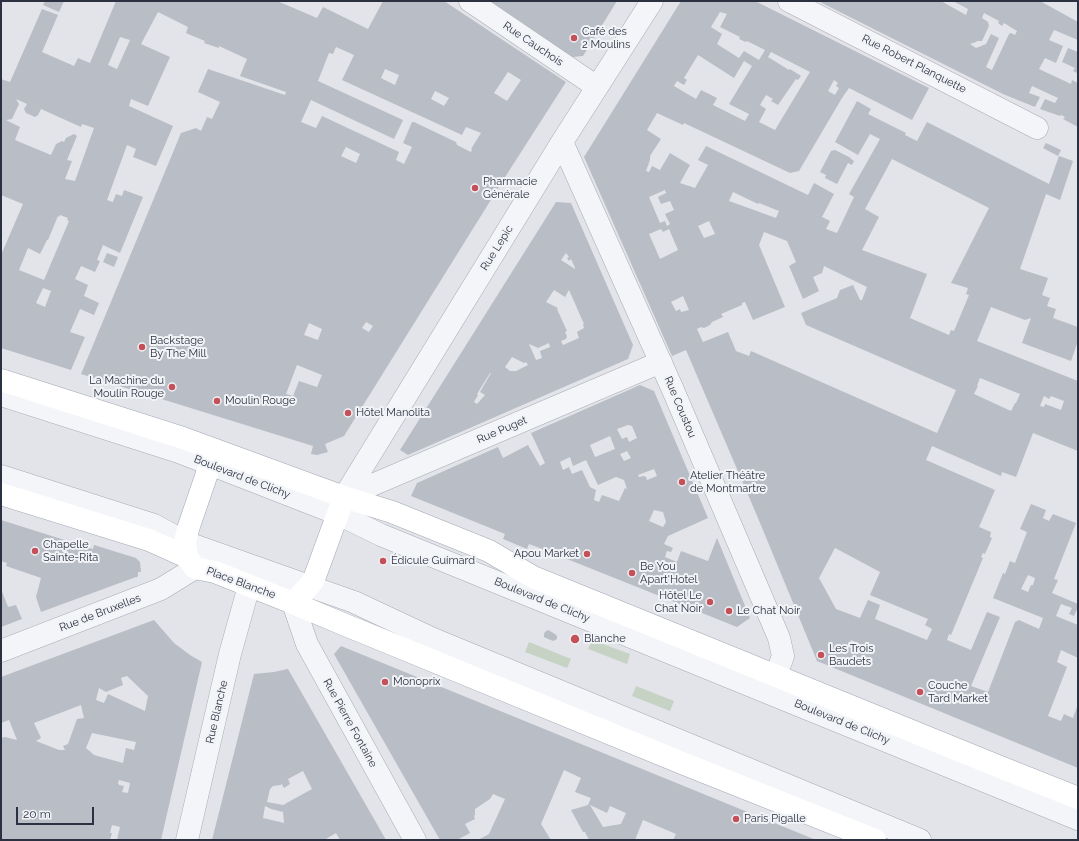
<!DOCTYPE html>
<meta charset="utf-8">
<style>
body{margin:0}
#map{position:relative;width:1079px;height:841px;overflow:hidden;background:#e2e4e9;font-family:Raleway,sans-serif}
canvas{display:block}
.frame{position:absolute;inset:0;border:2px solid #2b3140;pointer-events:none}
.scale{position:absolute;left:16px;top:807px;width:78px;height:18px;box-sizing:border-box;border:2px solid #2b3140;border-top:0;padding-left:5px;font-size:12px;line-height:14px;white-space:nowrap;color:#2b3140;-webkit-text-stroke:3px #f1f3f7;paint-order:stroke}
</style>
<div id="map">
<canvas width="1079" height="841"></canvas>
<div class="frame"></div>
<div class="scale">20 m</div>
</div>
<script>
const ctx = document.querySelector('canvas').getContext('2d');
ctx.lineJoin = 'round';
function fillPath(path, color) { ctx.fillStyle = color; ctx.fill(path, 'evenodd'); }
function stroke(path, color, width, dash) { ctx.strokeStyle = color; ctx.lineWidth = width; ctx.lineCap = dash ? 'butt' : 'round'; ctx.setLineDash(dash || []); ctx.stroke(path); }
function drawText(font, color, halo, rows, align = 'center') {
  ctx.font = font + ' Raleway,sans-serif'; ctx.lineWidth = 4; ctx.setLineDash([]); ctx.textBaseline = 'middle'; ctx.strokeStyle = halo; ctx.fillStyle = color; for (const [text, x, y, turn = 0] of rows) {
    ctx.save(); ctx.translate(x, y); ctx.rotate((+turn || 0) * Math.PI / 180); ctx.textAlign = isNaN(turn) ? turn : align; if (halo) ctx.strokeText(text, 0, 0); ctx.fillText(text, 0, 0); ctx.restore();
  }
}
fillPath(new Path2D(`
 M592 640 630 654 627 664 588 649Z
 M529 642 571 659 567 668 525 652Z
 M636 686 674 701 670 711 632 696Z`), '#c6d2c4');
fillPath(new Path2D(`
 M45 1H64L59 12 43 5Z
 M116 1H277L317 18 323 7 368 29 383 1H444L566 82 507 174 344 436 325 444 328 452 317 455 311 454 313 446 81 374 181 133 196 128 201 131 207 117 212 119 220 102 198 92 208 69 285 95 286 92 240 76 247 59 219 46V48L204 43 205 41 188 34 186 33 188 27 158 12 141 44 170 57 148 106 131 99 129 106 173 126 156 166 133 157 136 149 127 145 107 200 113 202 116 194 122 196 124 190 143 197 120 253 103 245 97 260 100 261 95 272 81 266 75 279 88 285 84 296 99 303 94 315 80 309 70 332 85 337 71 370 1 348V255L23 204 1 195V79L10 82 42 9 58 15 42 52 74 66 78 58 90 63ZM120 37 130 40 117 69 108 65ZM336 47 354 55 342 80 462 135 466 127 481 133 471 149H472L471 152 457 145 456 142 414 122H412L403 143 412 147 404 164 396 160 399 152 322 116 316 128 301 122 311 100 394 139 403 120 318 81 329 53 333 54ZM385 69 399 75 395 85 381 78ZM508 72 521 80 507 101 494 93ZM435 91 449 98 444 106 431 99ZM16 99 27 104 24 109 26 113 35 117 38 115 41 109 81 127 82 124 94 128 75 181 65 179 72 161 67 160 77 136 74 134 66 138 64 142 62 141 56 144 51 155 15 140 20 127 6 120 12 119 19 104ZM346 147 360 154 356 163 341 156ZM60 215 68 218 67 220 69 221 44 280 19 270 28 248 40 254 47 240H48L58 216 59 217ZM43 288 51 291 45 307 36 303ZM366 322 373 326 369 332 362 328ZM309 323 322 329 318 340 304 335ZM297 365 322 375 317 387 299 381 293 396 286 394Z
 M490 1H617L583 56 573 57Z
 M681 1H755L929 88 912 120 849 88 842 98 799 171 790 173 684 123 683 125 657 113 647 130 661 139 650 156V160L646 171 649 172 652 166 660 170 670 153 690 165 680 183 695 188 708 165 698 160 706 146 808 195 814 183 834 194 822 217 830 221 826 229 837 233 854 197 849 194 880 139 870 134 858 155 835 142 857 101 871 109 868 114 906 133 905 135 917 141 927 122 1049 184 1059 156 1073 161 1060 200 1046 194 1020 269 1048 278 1042 295 1050 298 1047 306 1056 309 1053 318 1078 327V341L1071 361 1022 343 1031 318 1025 320 991 307 977 341 1078 381V451L1033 433 1016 477 1002 472 1001 476 932 446 926 460 995 490 979 527 991 532 990 537 992 538 985 554 983 553 981 557 983 558 951 635 949 634 947 640 971 650 987 612 1000 617 971 686 988 692 1015 622 1019 620 1039 629 1043 618 993 598 1003 573 1005 574 1010 561 1015 563 1027 532 1020 529 1031 504 1046 510 1043 518 1049 521 1053 514 1076 523 1054 579 1058 580 1052 593 1078 604V607L1074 616 1069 614 1072 608 1061 604 1056 616 1078 625V658L1061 650 1057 662 1067 667 1048 716 1061 721 1064 714 1073 718 1078 704V768L817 661 758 518 686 350 672 356 584 157ZM720 12 727 14 720 27 740 37 739 39 746 42 747 41 765 50 759 60 744 51 739 58 717 44 722 34 711 27ZM771 52 810 72 775 130 759 122 766 109 760 105 766 95 773 99 771 101 778 105 796 79 798 80 801 76 790 69 789 70 768 57ZM698 55 734 78 744 61 752 66 729 104 749 114 745 121 713 105 717 98 701 90 696 99 674 86 677 81 684 85 687 80 684 78ZM834 80 838 83 836 86 839 88 835 95 828 91ZM892 159 989 208 951 283 968 288 966 294 969 295 954 331 951 330 949 335 910 318 927 274 862 250 879 217 865 209ZM665 190 666 193 658 197 661 204 670 201 674 210 665 214 670 224 667 226 665 221 660 223 649 197ZM733 192 758 204 759 203 779 211 776 218 729 201ZM709 221 715 234 704 238 698 226ZM661 229 663 232 669 229 678 250 660 259 649 234ZM764 232 787 241 796 262 789 266 803 299 819 291 813 277 822 273 824 266 867 287 862 300H860L853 285 840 290 837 298 801 313 806 325 956 390 937 433 751 351 749 356 736 351 728 332 703 342 697 329 701 327 704 328 710 325 712 322 723 317 721 314 742 305V303L745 302 753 320 785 307 759 245ZM683 296 689 310 681 312 680 309 676 311 671 302ZM980 378 1020 394 1016 403H1015L1011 411 974 394 978 386H977ZM1044 396 1049 399 1051 396 1064 401 1061 410 1045 404 1044 407 1040 406ZM835 548 880 572 870 595 928 619 925 625 932 629 927 640 875 619 880 605 868 600 860 618 836 609 819 578ZM1028 575 1035 578 1033 585H1031L1028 592 1021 589ZM851 640 860 644 857 650 848 647Z
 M818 1H896L899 2V1H941L966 15 968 9 953 1H1040L1078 22V40L1054 30 1049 40 1063 46 1056 63 1045 58 1039 69 1071 84 1072 80 1078 83V127L1063 119 1065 117 1061 115 1060 116 1040 109 1045 99 1055 103 1058 98 1032 86 1029 93 1040 97 1035 107 1003 94ZM984 13 999 21 998 23 1002 26 1004 23 1017 31 1015 35 1011 33 1009 34 992 70 986 67 999 38 991 34 986 44 976 48 970 44 976 42 977 41H982L989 26 988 22 982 18Z
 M1068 48 1078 52V71L1077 73 1073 71 1075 68 1062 62Z
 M1046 143 1061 150 1058 156 1043 148Z
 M835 150 851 158H850L854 161 852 165 848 163 837 184 825 178 826 175 820 172 831 151Z
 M556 202 571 203 633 345 628 359 408 455 400 450ZM566 253 569 257 567 258 569 261 571 259 575 268V269L561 260ZM554 290 565 297 569 290 584 324H583L584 328 577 332 579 338 563 345 561 341 566 339 567 336 565 332 567 331 557 309 558 308 546 302ZM549 343 550 347 540 351 542 358 536 360 529 344 538 348ZM512 357 524 363 526 362 528 365 516 371H510L505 367ZM490 373H491L480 392 485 395 477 404 474 402 478 395 477 394Z
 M107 253 118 257 114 267 103 262Z
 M640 385 654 391 708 518 668 536 664 544 673 548 671 552 667 551 665 557 677 562 681 551 708 561 717 538 750 618 737 627 537 547 529 544 527 549 503 539 505 534 411 496 417 483 498 447 503 458 528 445 540 466 545 463 531 433ZM628 425 632 426 637 438 629 442 627 437 622 439 617 429ZM610 436 615 449 595 457 590 445ZM627 451 631 458 624 461 620 454ZM570 457 573 466 586 460 598 485 616 477 624 480 627 489 625 488 619 501 602 495 599 502 594 500 596 490 590 487 582 470 572 474 569 467 563 470 560 462ZM654 469 657 476 647 480 646 477 644 476 639 477 638 475ZM654 510 663 512 666 522 663 527 649 521Z
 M1 520 93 549 94 545 136 558 140 562 141 572H138V576L136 578V577L41 612 36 597 41 578 6 566 7 563 1 561Z
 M1 589 8 607 16 605 22 619 1 627Z
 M154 620 174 643 190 655 202 662 161 840H117L120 827 112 825 110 833H112L110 840H1V738L5 737 17 740 9 720 1 723V677ZM127 676 148 696 145 711 108 694 104 703 96 700 99 688 106 692 123 685 121 678ZM81 705 84 718 77 719 68 744 63 746 65 750H59L36 741 41 738 34 723ZM92 733 136 742 134 750 126 748 123 763 94 755 86 748ZM119 780 130 783 128 793 122 792 124 786 119 785 118 783Z
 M548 630 555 634 557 636V639L553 641 546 638 544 637V634L545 632Z
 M341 646 537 726 816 840H673L676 834 643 820 635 840H589L585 832H583L571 810 588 805 591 798 575 792 581 778 564 770 541 824 551 840H478L489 834 505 799 493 794 490 799 475 809V815L474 816 475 819 465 824 470 833 457 840H440L334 654ZM590 805 607 813 610 806 626 813 621 824 603 827Z
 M288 669 327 737 386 840H340L336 833 326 839 325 840H212L254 674 274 672ZM303 771 312 789 283 805 267 802 270 789 273 786 281 785V783L284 788 290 784 288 779ZM265 806 271 809 283 812 284 823 263 818Z`), '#b9bdc5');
const minor = new Path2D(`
 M470 1 597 87
 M789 1 1037 128
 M562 142 673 390 779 638 783 656 776 676
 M1 395 179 452 338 514 381 535 1078 819
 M1 476 154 525 185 542 354 602 433 639 920 840
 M344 497 562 142 652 1
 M344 497 661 362
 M293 603 307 644 415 840
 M1 651 161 589 195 568
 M187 840 230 654 249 586`);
const major = new Path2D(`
 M1 380 183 438 344 497 392 512 489 551 533 577 1000 767 1078 798
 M215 450 188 529 185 542 187 557 195 568 215 572 293 603 343 624 682 763 875 840
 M1 494 149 540 187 557
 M293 603 309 586 314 579 344 497`);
stroke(minor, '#a7abb3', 23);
stroke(major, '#a2a8b4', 23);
stroke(minor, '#f4f5f8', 22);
stroke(major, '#fff', 22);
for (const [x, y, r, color] of [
 [574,38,4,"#c45159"],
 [475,188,4,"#c45159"],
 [142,347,4,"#c45159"],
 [172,387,4,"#c45159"],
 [217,401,4,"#c45159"],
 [348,413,4,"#c45159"],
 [682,482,4,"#c45159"],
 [35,551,4,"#c45159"],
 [587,554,4,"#c45159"],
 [383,561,4,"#c45159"],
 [632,573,4,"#c45159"],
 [710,602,4,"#c45159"],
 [729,611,4,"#c45159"],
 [575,639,5,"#c45159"],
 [821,655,4,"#c45159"],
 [385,682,4,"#c45159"],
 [920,692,4,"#c45159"],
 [736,819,4,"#c45159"]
]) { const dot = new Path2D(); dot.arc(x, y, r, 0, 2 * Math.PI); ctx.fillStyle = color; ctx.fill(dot); stroke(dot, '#f1f3f7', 1.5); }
drawText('11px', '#2b3140', '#f1f3f7', [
 ["Café des",582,32],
 ["2 Moulins",582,45],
 ["Pharmacie",483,182],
 ["Générale",483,195],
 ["Backstage",150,341],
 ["By The Mill",150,354],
 ["La Machine du",164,381,"right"],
 ["Moulin Rouge",164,394,"right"],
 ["Moulin Rouge",225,401],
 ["Hôtel Manolita",356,413],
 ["Atelier Théâtre",690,476],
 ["de Montmartre",690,489],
 ["Chapelle",43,545],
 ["Sainte-Rita",43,558],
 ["Apou Market",579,554,"right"],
 ["Édicule Guimard",391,561],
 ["Be You",640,567],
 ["Apart'Hotel",640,580],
 ["Hôtel Le",702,596,"right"],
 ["Chat Noir",702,609,"right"],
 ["Le Chat Noir",737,611],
 ["Blanche",584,639],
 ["Les Trois",829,649],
 ["Baudets",829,662],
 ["Monoprix",393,682],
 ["Couche",928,686],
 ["Tard Market",928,699],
 ["Paris Pigalle",744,819]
], 'left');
drawText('11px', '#2b3140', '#f1f3f7', [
 ["Rue Cauchois",533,44,34],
 ["Rue Robert Planquette",914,64,27],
 ["Rue Lepic",497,248,-58],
 ["Rue Coustou",680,407,67],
 ["Rue Puget",502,430,-23],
 ["Boulevard de Clichy",242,477,21],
 ["Place Blanche",241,583,20],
 ["Boulevard de Clichy",542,600,22],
 ["Rue de Bruxelles",100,613,-21],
 ["Rue Blanche",217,712,-77],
 ["Boulevard de Clichy",842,722,22],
 ["Rue Pierre Fontaine",350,723,61]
]);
</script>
